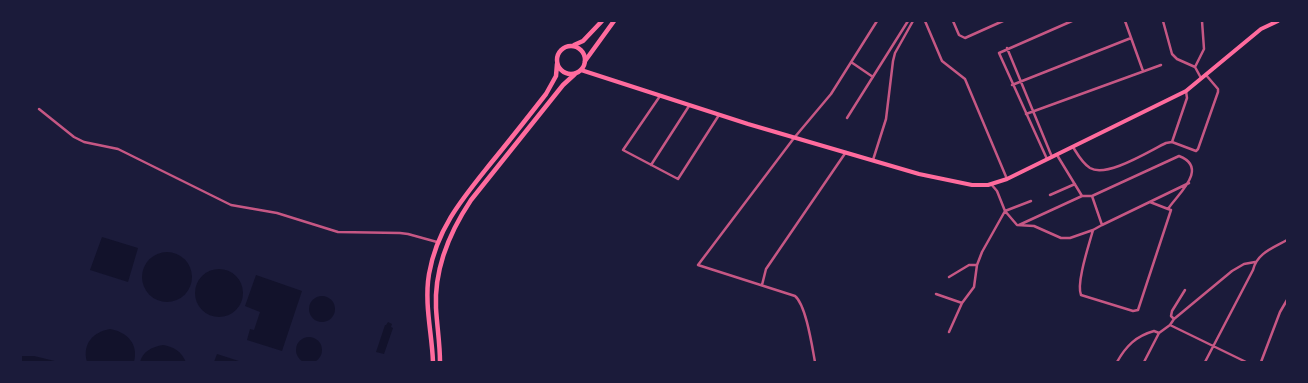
<!DOCTYPE html>
<style>
body{margin:0}
#map{position:relative;width:1308px;height:383px;overflow:hidden;background:#1b1b3a;font-family:"Varela Round",sans-serif}
canvas{display:block}
.frame{position:absolute;inset:0;border:22px solid #1b1b3a;pointer-events:none}
</style>
<div id="map">
<canvas width="1308" height="383"></canvas>
<div class="frame"></div>
</div>
<script>
const ctx = document.querySelector('canvas').getContext('2d');
ctx.lineJoin = 'round';
function fillPath(path, color) { ctx.fillStyle = color; ctx.fill(path, 'evenodd'); }
function stroke(path, color, width, dash) { ctx.strokeStyle = color; ctx.lineWidth = width; ctx.lineCap = dash ? 'butt' : 'round'; ctx.setLineDash(dash || []); ctx.stroke(path); }
fillPath(new Path2D(`
 M102 237 138 248 128 282 90 270Z
 M142 277a25 25 0 1 1 50 0a25 25 0 1 1-50 0Z
 M195 293a24 24 0 1 1 48 0a24 24 0 1 1-48 0Z
 M256 275 302 291 282 351 247 340 250 329 254 330 260 312 245 306Z
 M309 309a13 13 0 1 1 26 0a13 13 0 1 1-26 0Z
 M388 322 392 324 391 327 393 328 384 354 376 352 385 325H386Z
 M110 329C127 332 139 344 134 362H87C82 344 93 332 110 329Z
 M296 350a13 13 0 1 1 26 0a13 13 0 1 1-26 0Z
 M163 345C174 347 181 351 186 362H140C143 351 152 347 163 345Z
 M217 354 242 362H214Z
 M21 356H34L59 362H21Z`), '#12122b');
stroke(new Path2D(`
 M925 21 942 61 965 79 1007 179
 M953 21 959 35 965 38 1003 21
 M1125 21 1143 71
 M1163 21 1172 54 1177 59 1195 67 1201 78
 M1007 48 1052 157
 M851 62 873 77
 M1195 67 1204 49 1202 21
 M1012 85 1131 38
 M660 96 623 150 678 179 719 115
 M39 109 74 137 84 142 118 149 231 205 277 213 338 232 400 233 408 234 437 242
 M1026 114 1161 65
 M847 118 908 21
 M1172 142 1187 98 1186 91
 M1073 147C1078 155 1082 163 1090 168 1107 178 1149 151 1166 143L1172 142 1196 151 1198 149 1218 92V89L1206 75
 M1057 155 1082 196
 M1047 159 999 53 1072 21
 M873 160 886 119 893 61 895 53 913 21
 M651 165 689 106
 M1050 195 1075 184
 M1031 201 1005 211 1017 225 1034 226 1061 238H1070L1093 230 1102 225 1092 196 1179 156C1210 168 1177 195 1168 209L1171 210 1138 310 1133 311 1081 295C1076 283 1089 245 1093 230
 M1150 202 1168 209
 M1019 225 1082 196H1092
 M1102 225 1189 183
 M949 277 969 265H977
 M762 285 766 269 846 152
 M936 294 962 303
 M1174 319 1171 316 1172 311 1185 290
 M1170 325 1246 362
 M949 332 962 303 974 287 977 265 982 252 1005 211 997 191 991 184
 M815 362C812 346 806 305 795 296L698 265 794 138 831 94 877 21
 M1117 362C1126 346 1136 336 1154 331L1159 333
 M1144 362 1159 333 1170 325 1174 319 1232 271 1244 264 1255 262
 M1205 362 1253 270C1257 253 1273 248 1287 240
 M1261 362 1280 312 1287 300`), '#c65784', 2.5);
stroke(new Path2D(`
 M581 70 748 124 919 174 972 185H988L1007 179 1186 91 1261 29 1278 21`), '#ff6b9d', 4);
stroke(new Path2D(`
 M574 45 583 41 602 21
 M585 61 614 21`), '#ff6b9d', 4.5);
stroke(new Path2D(`
 M557 60a14 14 0 1 1 28 0a14 14 0 1 1-28 0Z
 M433 362C432 333 424 304 429 274 437 228 463 198 491 163 510 140 528 117 546 94L556 76 557 64
 M440 362C440 344 437 326 436 308 434 268 449 233 471 200L563 85 575 74`), '#ff6b9d', 4.5);
</script>
